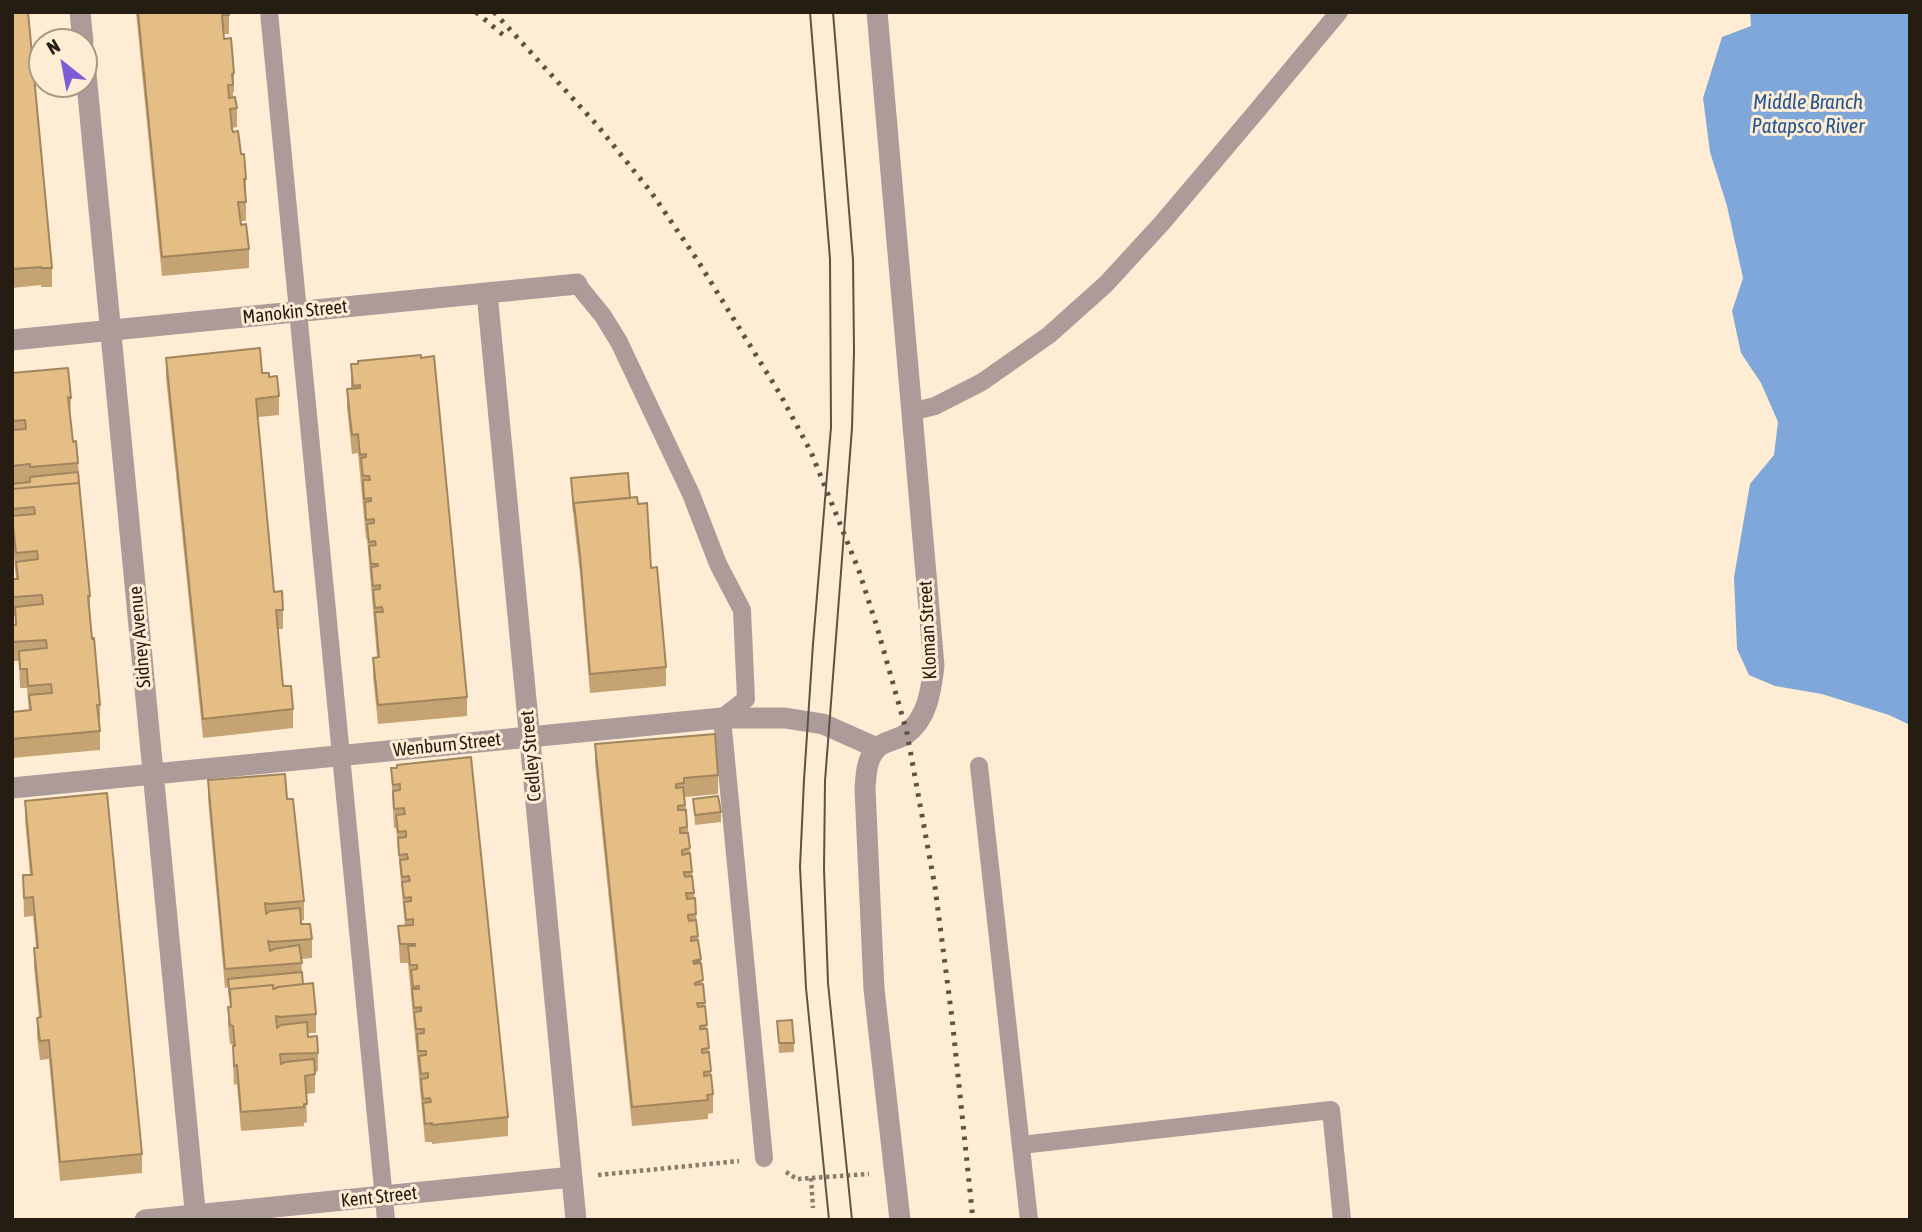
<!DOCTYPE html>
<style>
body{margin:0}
#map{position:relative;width:1922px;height:1232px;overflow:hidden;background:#feecd4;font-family:"Asap Condensed",sans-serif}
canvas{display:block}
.frame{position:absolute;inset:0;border:14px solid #251d12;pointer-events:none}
.north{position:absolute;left:28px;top:28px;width:70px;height:70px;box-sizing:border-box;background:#feecd4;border:2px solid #a79986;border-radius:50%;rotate:329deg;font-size:19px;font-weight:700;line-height:28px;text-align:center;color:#251d12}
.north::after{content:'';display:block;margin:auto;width:24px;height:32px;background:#7c5dd7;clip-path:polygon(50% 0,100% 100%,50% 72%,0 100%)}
</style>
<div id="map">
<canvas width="1922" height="1232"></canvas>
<div class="frame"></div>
<div class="north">N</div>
</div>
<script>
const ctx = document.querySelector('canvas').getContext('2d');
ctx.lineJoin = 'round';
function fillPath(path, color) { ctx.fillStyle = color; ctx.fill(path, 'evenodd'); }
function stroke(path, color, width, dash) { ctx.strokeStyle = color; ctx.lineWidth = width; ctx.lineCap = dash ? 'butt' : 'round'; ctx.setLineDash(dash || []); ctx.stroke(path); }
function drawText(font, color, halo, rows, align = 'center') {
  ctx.font = font + ' "Asap Condensed",sans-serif'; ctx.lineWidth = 6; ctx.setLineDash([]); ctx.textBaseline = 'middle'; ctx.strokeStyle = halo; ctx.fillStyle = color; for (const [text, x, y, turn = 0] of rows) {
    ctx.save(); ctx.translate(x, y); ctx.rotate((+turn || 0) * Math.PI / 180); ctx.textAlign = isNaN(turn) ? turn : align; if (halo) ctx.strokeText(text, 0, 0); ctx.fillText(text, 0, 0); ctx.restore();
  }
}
fillPath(new Path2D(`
 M1750 12H1910V725L1889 715 1822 694 1775 686 1749 675 1737 649 1734 577 1750 484 1774 455 1778 422 1761 383 1741 353 1732 311 1743 278 1727 206 1710 152 1703 98 1722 37 1751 26Z`), '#80a7d9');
stroke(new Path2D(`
 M786 1172 797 1179 869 1174
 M598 1175 739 1161
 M811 1178 813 1208`), '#887c6b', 4.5, [3.5, 3.5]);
stroke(new Path2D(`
 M269 12 386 1220
 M577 284 603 316 619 342 691 494 718 564 742 610 746 699 722 718 764 1158
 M911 412 935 406 982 382 1049 335 1106 284 1162 223 1255 113 1339 12
 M979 766 1029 1220
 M1021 1145 1331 1110 1342 1220`), '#ad9b99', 18);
stroke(new Path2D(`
 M80 12 83 42
 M877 12 934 666C931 690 928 718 906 734 898 740 884 741 877 748 866 759 866 775 865 789L874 989 900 1220
 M84 53 196 1220
 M487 293 576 1220
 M12 340 577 284
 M12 788 722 718H785L823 724 877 748
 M145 1220 572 1177`), '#ad9b99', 21);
stroke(new Path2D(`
 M810 12 830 259 831 427 813 644 804 780 800 867 806 988 829 1220
 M833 12 853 260 854 351 852 428 825 781 824 869 828 983 852 1220`), '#5d5344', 2);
stroke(new Path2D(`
 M476 12 508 39
 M494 12 597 125 651 192 696 258 780 394 811 452 859 571 877 627 907 733 935 887 952 1018 973 1220`), '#5d5344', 5, [3.5, 7]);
fillPath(new Path2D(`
 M12 12 52 268V287H41V285L12 288Z
 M136 12H229V34H223L224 39 234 73V92H233V97L237 108V127L232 128 241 154 246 179V221H241L249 249V268L162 276Z
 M166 358 262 373 269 377 279 396V415L258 417 274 592 283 610V629H278L283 686 293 709V728L203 738 166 377Z
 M351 364H358L467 697V716L378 724 373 676V658L377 657 367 539H366L358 453 352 454 347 408V389L351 388Z
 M12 373 71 398 70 416 73 442 78 463 90 596 89 615 92 639 100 705V750L12 758V712L29 711 27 688H20L19 661H12V625H15V616H13L12 605V579H16L12 535Z
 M571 478 630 498 638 504 651 568 666 667V686L590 693 580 574 574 522Z
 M595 744 718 775V794L685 797 713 1094V1113L708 1114V1119L632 1126 595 763Z
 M391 768H397L508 1117V1136L432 1144V1142H425L408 963H400L398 926H405L396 828H394L393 810Z
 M208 780 287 799 304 901V920L301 921V924L312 939V958L301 959 303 984 316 1014V1033H308V1037L318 1053V1071L315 1072V1093L306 1094 307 1122 304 1123V1126L241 1131 237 1084 234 1085 233 1065V1045L230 1044 228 1026V1007H230L228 987 225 988 208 799Z
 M693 799 721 812V822L695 825Z
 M25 801 142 1154V1173L60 1181 49 1059 40 1060 37 1037V1018H39L34 967V948H36L33 916 24 917 23 875H30L25 820Z
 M777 1021 794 1043V1052L779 1053Z`), '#c5a373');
fillPath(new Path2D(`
 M701 959V978L693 961Z`), '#a0855e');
const building = new Path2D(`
 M12 12H28L52 268H41V267L12 269Z
 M138 12H229V15H222L224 39 231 38 234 73 232 74 233 85H228L229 98 235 97 237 108 230 109 232 129 233 132 238 131 241 154H244L246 179H244L246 202H238L241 225 246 224 249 249 162 257Z
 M260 348 262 373H269V377L277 376 279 396 256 399 274 592 282 591 283 610H276L283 686H291L293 709 203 719 166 358Z
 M421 355V358L434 356 467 697 378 705 373 658 379 657 375 612H383L382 607 375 608 373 590 380 589V585L373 586 371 567 378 566V564H371L369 546 376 545 375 541 369 542 367 524 374 523V519L366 520 365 502 371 501V498L364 499 363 480H370L369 476H363L361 458 366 457V454L360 455 358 434 352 435 347 389 360 388V385L353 386 351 364H358V361Z
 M68 368 71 398 68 397 73 442 76 441 78 463 30 467V464L12 466V430L26 429 25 420 12 421V373Z
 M78 472 79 483 12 489V484L30 482V477Z
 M628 473 630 498 574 503V512L571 478Z
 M79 483 90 596H88L92 639 94 638 100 705H97L100 731 12 739V712L31 710 29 695 52 693 51 684 28 686 27 669H20L19 651 47 648 46 640 12 642V625H16L15 607 43 604 42 595 13 597 12 579H18L16 562 38 559 37 551 16 553 12 516 35 514 34 507 12 509V489Z
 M637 497 638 504 647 503 651 568 657 567 666 667 590 674 580 555 574 503Z
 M715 734 718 775 684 778V783L676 784V788L683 787 685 805 678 806V810H686L687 827 680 828V833H688L690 848 682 850V855L690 853 692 872H684V874L685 877 692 876 694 893H686L687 899 695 898 696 914 688 915V917L689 921 696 920 698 936 691 937V941L698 940 701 959 693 961 694 964 701 963 703 980 695 983V985L703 984 705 1003H697L698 1007 705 1006 707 1025 700 1026V1029H707L709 1048 702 1049V1053L709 1052 711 1071 704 1072V1076L711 1075 713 1094 707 1095 708 1100 632 1107 595 744Z
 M471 757 508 1117 432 1125V1123L425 1124 423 1103 431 1102 430 1098 423 1099 421 1079 428 1078V1073L421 1074 419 1056 426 1055V1051H418L417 1034 424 1033V1029H416L414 1012 421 1011V1007L414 1008 412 989H419V986L413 987 411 970 417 969V965H410L408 946H415V944H400L398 926 413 925V919L406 920 404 902 411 901V897L404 898 402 882 410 881 409 877V876L402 877 400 860 408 859 407 854 399 855 398 838 406 837V831L398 832 396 815 405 814 404 810V808L394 809 393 791 400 790V784L393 785 391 768H397V765Z
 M285 774 287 799H293L304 901 269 904 265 903 266 914 270 911 300 908 301 924H310L312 939 272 942 268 941 270 951 274 949 299 945 302 963 225 969 208 780Z
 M107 793 142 1154 60 1162 49 1040 40 1041 37 1018 41 1017 34 948H38L33 897 24 898 23 875H32L25 801Z
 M718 796 721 812 695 815 693 799Z
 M302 972 303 984 278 987 274 989 273 988V985L230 989V998L228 979Z
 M313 983 316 1014 280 1017 276 1016 277 1028 281 1025 307 1022 308 1037 317 1036 318 1053 280 1054 281 1064 285 1062 314 1059 315 1074 305 1076 307 1104H304V1107L241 1112 237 1065 234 1066 233 1046H235L233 1026 230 1025 228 1007H231L230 989 273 985V989L278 987Z
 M792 1020 794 1043H779L777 1021Z`);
fillPath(building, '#e5be86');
stroke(building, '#a0855e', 2);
drawText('19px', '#251d12', '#feecd4', [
 ["Manokin Street",295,312,-6],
 ["Kloman Street",928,630,-93],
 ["Sidney Avenue",140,637,-95],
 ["Wenburn Street",447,745,-6],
 ["Cedley Street",531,756,-95],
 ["Kent Street",379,1197,-6]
]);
drawText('italic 21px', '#245695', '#feecd4', [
 ["Middle Branch",1808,102],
 ["Patapsco River",1808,126]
]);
</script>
